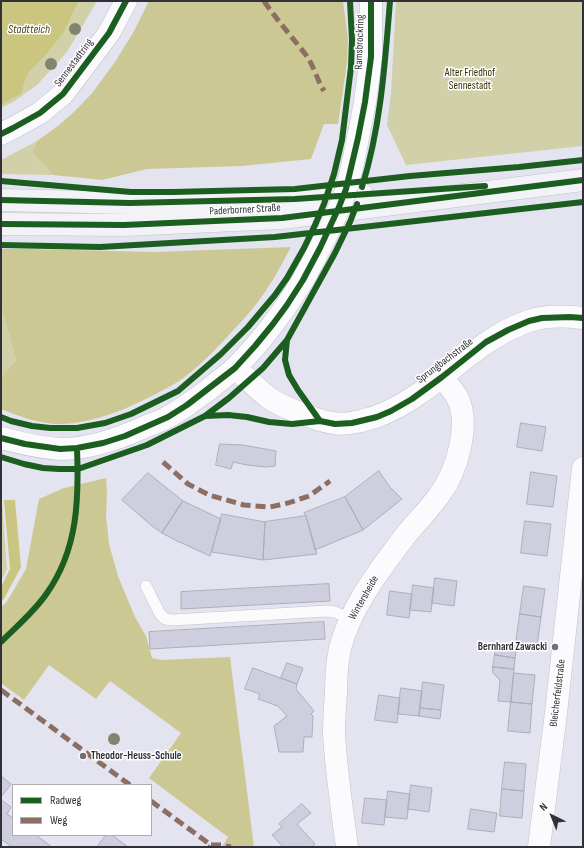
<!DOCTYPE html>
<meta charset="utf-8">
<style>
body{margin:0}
#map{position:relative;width:584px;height:848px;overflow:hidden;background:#e4e4f0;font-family:"Sofia Sans Condensed",sans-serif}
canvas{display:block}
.frame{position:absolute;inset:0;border:2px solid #31313a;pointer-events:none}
.legend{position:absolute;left:12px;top:784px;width:140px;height:52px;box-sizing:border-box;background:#fff;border:1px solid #adadb0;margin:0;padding:5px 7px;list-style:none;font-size:12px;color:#31313a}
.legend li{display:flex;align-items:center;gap:8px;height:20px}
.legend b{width:20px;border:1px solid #adadb0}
.north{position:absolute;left:532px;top:796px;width:40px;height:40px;-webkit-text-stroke:3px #fff;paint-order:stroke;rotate:317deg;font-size:11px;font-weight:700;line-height:16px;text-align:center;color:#31313a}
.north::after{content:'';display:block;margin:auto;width:14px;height:18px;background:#31313a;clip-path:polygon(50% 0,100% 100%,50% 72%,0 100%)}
</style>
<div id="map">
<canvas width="584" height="848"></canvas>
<div class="frame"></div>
<ul class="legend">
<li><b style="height:5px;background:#1b5e20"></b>Radweg</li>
<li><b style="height:5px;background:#8d6e63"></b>Weg</li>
</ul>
<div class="north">N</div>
</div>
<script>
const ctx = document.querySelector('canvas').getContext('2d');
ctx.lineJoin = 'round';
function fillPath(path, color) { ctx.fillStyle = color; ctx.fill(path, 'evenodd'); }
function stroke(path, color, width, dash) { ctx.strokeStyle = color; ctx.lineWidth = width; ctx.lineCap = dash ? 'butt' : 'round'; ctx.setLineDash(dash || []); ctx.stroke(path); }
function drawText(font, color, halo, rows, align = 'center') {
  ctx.font = font + ' "Sofia Sans Condensed",sans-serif'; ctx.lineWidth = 3; ctx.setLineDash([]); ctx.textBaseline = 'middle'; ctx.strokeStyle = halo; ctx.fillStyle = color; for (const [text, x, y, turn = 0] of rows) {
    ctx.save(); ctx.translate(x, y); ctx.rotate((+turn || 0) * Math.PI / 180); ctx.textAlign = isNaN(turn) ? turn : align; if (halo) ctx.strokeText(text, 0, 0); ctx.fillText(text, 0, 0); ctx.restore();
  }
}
fillPath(new Path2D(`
 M79 1H97L67 52 37 85 13 102 1 108V105L22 93 24 84 29 72 46 55 64 32Z
 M396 1H583V146L406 165 387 125 391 93Z
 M37 141 32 152 53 175 1 174V160Z
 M1 306 16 360 1 378Z
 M1 501H2L7 569 1 581Z`), '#d2d0a8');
fillPath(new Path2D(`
 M149 1H343L348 39 347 63 338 124H324L311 159 242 166 147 169 102 180 53 175 32 152 37 141 58 126 76 110 93 92 115 62 134 31Z
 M291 247C283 261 276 276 267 289 256 306 242 321 228 336 212 353 196 370 176 383 159 393 140 402 122 410 101 418 77 425 54 424 36 422 17 416 1 409V378L16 360 1 306V249H29L154 252Z
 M106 478 107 494 106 515 109 544 118 576 135 617 146 636 152 658 161 660 230 657 254 847H222L228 837 149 778 181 733 110 681 96 699 49 665 24 700 1 683V607L6 603 26 569 39 499 64 488Z`), '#ccc894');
fillPath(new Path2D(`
 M1 1H79L64 32 46 55 29 72 24 84 22 93 1 105Z
 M4 500H15L21 567 4 599 1 601V587L10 569Z`), '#cac680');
const building = new Path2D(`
 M521 423 546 427 542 451 517 447Z
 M220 444 243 445 276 451 275 466 266 467 247 465 233 462 231 469 216 465Z
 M379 471 389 486 402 499 363 530 345 497Z
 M531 472 557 476 553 507 527 504Z
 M148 473 183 501 162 533 152 526 122 500Z
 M345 497 363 530 315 550 306 516 304 513Z
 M183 501 221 519 210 556 175 540 162 533Z
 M222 514 265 522 263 560 212 552Z
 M306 516 317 554 263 560 265 522Z
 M525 521 551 524 547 556 521 553Z
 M435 578 457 581 454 606 432 603Z
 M329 584 330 601 181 609V592Z
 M413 585 434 588 431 612 410 610Z
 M524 586 545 589 541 617 520 614Z
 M390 591 412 594 409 618 387 615Z
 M520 614 541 617 537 646 516 643Z
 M324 622 325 639 150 649 149 632Z
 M496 644 517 646 515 658 495 655Z
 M495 655 515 658 514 669 493 667Z
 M287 663 303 668 297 684 281 678Z
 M493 667 514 669 511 702 498 701 500 680 493 673Z
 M253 668 297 684 296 689 314 711 311 714 313 716 312 737H304L303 752H279L274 726 287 716 278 706 258 699 260 694 245 689Z
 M514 673 535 675 532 704 511 702Z
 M423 682 444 685 441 710 420 708Z
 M401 688 422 691 419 716 398 714Z
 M379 695 400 698 397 723 375 720Z
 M511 702 532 704 530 733 508 731Z
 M420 708 441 710 440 719 419 716Z
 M505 762 526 764 524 791 502 789Z
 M1 776 11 784 1 797Z
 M411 785 432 788 429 812 408 809Z
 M502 789 524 791 522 818 500 816Z
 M388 791 410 794 407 819 385 817Z
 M365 798 387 800 384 825 362 823Z
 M1 800 11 807 7 814 13 818V835H36L52 847H12L1 839Z
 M302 804 311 813 297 824 315 844 311 847H283L272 835 282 827 279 824Z
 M471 809 497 813 494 832 468 829Z
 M106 835H112L128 847H97Z`);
fillPath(building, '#cecede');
stroke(building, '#aeaeb7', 1);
const lane = new Path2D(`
 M146 586 160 614 165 619 173 620 327 611 335 612 350 619`);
const street = new Path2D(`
 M1 134 13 128 40 113 63 94 109 33 126 1
 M358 138 365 102 371 57V1
 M235 368C247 378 257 389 269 398 281 406 294 411 308 416 316 419 325 422 334 423 342 425 352 423 361 421 367 419 373 418 378 416 435 394 471 341 529 321 546 315 565 316 583 318
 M1 438C20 443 41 448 61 449 88 449 115 440 140 429 149 425 159 422 168 417 182 410 195 399 208 390 217 382 228 375 236 367 262 341 284 311 303 280
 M347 847C342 809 336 771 334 733 334 720 335 706 336 693 336 678 337 663 340 648 351 606 379 571 405 536 416 522 430 509 440 494 457 471 471 423 457 397 453 390 447 384 442 377
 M539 847 556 713 583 468`);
const secondary = new Path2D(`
 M1 200 130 203 295 199 362 194
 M1 224 124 225 282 218 583 180`);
stroke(lane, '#c2c2cc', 12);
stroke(street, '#c2c2cc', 23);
stroke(secondary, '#c2c2cc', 23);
stroke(lane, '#fbfbfd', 11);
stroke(street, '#fbfbfd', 22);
stroke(secondary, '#f2f2f7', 22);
const streetBridge = new Path2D(`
 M303 280C316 256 329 232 339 208 349 186 353 162 358 138`);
stroke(streetBridge, '#c2c2cc', 23, []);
stroke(streetBridge, '#fbfbfd', 22);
stroke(new Path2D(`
 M264 1C277 20 292 37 306 55 314 66 317 80 324 91
 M163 462 188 484 209 495 244 505 270 507 288 503 309 496 330 481
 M1 690 130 785
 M151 801 211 845 210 847
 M211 845H221L231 847`), '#8d6e63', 5, [10, 5]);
stroke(new Path2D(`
 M1 134 13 128 40 113 63 94 109 33 126 1
 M1 181 131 192H173L295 189 410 176 519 167 583 160
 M362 187C381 126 385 63 390 1
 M1 200 130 203 295 199 485 186
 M1 224 124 225 282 218 583 180
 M1 245 100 247 275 237 583 202
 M205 416 229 398 263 368 287 340
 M1 417 11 421 32 426 50 428H77L105 423 131 414 178 391 221 354 248 327 275 295 287 278 304 248 315 225 324 204 334 174 342 140 351 67 352 40 350 1
 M320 421 298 390 289 375 285 360 287 340 335 253 350 222 357 204
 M1 438 25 444 60 449 77 448 103 443 125 436 168 417 187 405 235 368 255 346 273 324 287 305 303 280 320 248 339 207 346 189 358 138 365 102 371 57V1
 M1 457 24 464 43 468 59 469H78L147 445 205 416 228 415 247 417 269 422 292 424 320 421 335 424 352 423 377 417 391 411 412 399 442 377 486 342 508 330 529 321 542 318 570 317 583 318
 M1 642C17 626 35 611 47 593 78 549 79 499 77 448`), '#1b5e20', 6);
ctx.fillStyle = '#84836e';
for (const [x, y] of [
 [75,29],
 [51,64],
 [114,739]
]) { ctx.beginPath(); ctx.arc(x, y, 6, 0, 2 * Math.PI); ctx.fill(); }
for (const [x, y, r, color] of [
 [555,647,4,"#70707a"],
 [83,756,4,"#70707a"]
]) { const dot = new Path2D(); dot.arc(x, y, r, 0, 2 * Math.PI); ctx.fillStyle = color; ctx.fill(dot); stroke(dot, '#fff', 1.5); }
drawText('11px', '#31313a', '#fff', [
 ["Ramsbrockring",360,42,-88],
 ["Sennestadtring",74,63,-53],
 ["Paderborner Straße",245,210,-3],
 ["Sprungbachstraße",445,361,-37],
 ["Wintersheide",364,598,-60],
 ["Bleicherfeldstraße",558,693,-83]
]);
drawText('11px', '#353304', '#fff', [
 ["Alter Friedhof",470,73],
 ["Sennestadt",470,86]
]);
drawText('bold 11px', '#31313a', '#fff', [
 ["Bernhard Zawacki",547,647],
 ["Theodor-Heuss-Schule",91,756,"left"]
], 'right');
drawText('italic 12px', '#484519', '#fff', [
 ["Stadtteich",29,30]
]);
</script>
